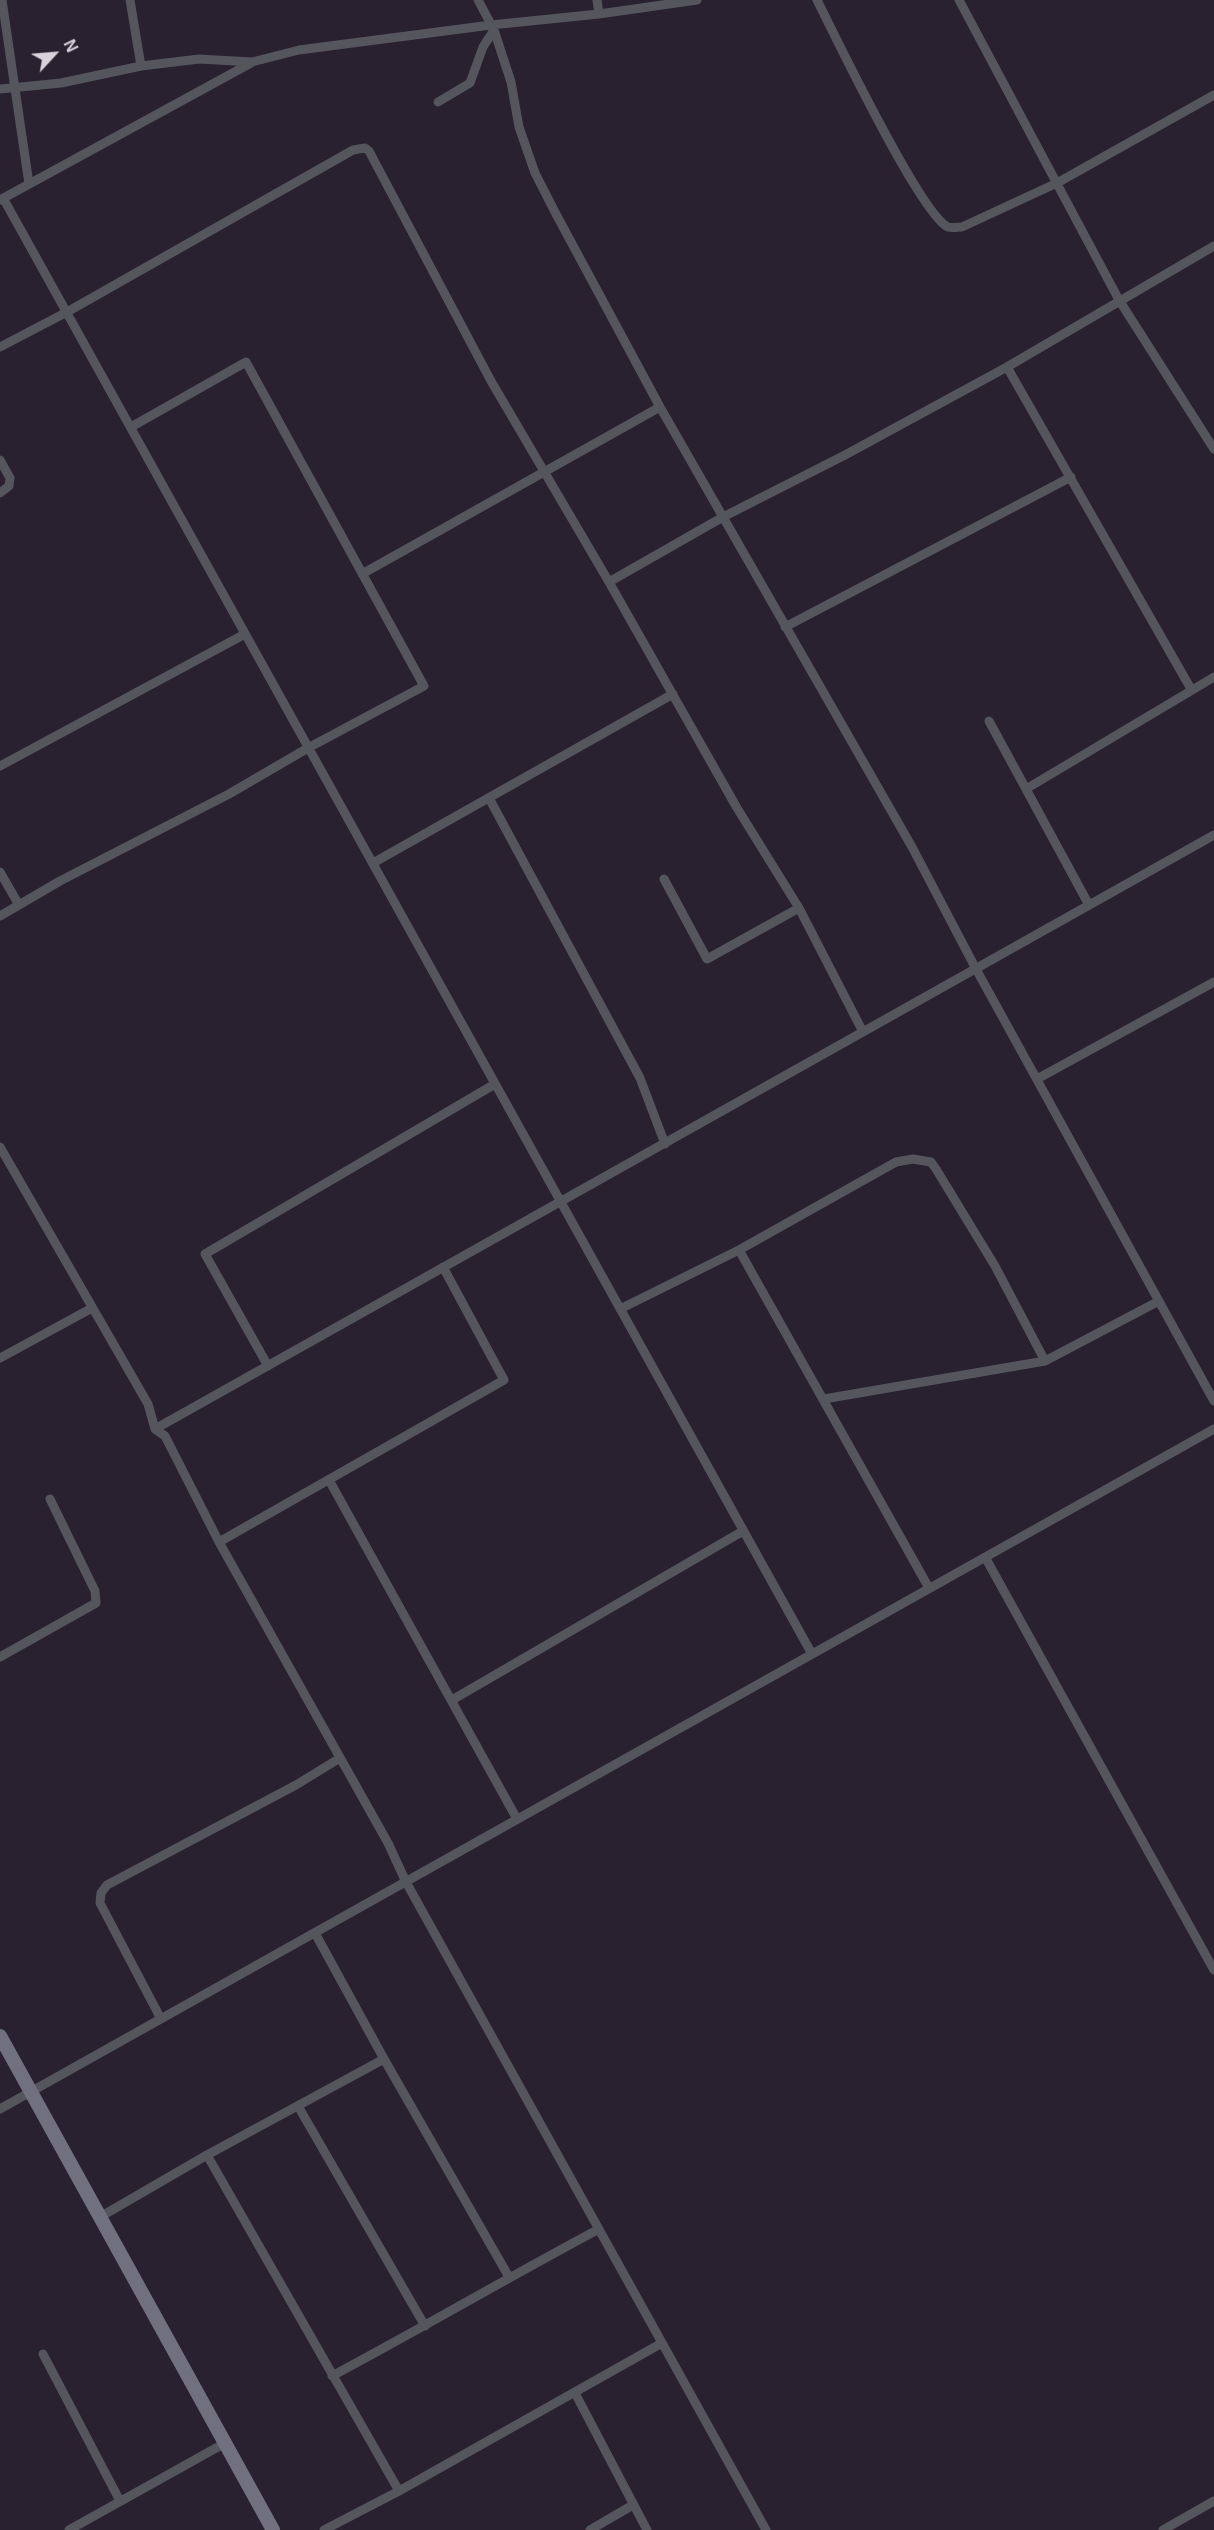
<!DOCTYPE html>
<style>
body{margin:0}
#map{position:relative;width:1214px;height:2530px;overflow:hidden;background:#292030;font-family:Arial,sans-serif}
canvas{display:block}
.north{position:absolute;left:24px;top:24px;width:60px;height:60px;-webkit-text-stroke:4px #292030;paint-order:stroke;rotate:64deg;font-size:16px;font-weight:700;line-height:24px;text-align:center;color:#d8d2dd}
.north::after{content:'';display:block;margin:auto;width:21px;height:27px;background:#d8d2dd;clip-path:polygon(50% 0,100% 100%,50% 72%,0 100%)}
</style>
<div id="map">
<canvas width="1214" height="2530"></canvas>
<div class="north">N</div>
</div>
<script>
const ctx = document.querySelector('canvas').getContext('2d');
ctx.lineJoin = 'round';
function stroke(path, color, width, dash) { ctx.strokeStyle = color; ctx.lineWidth = width; ctx.lineCap = dash ? 'butt' : 'round'; ctx.setLineDash(dash || []); ctx.stroke(path); }
stroke(new Path2D(`
 M2 0 29 184
 M130 0 141 66
 M478 0 494 30 511 82 519 127 535 173 556 214 660 407 912 847 976 969 1214 1401
 M597 0 599 14
 M817 0C835 36 921 215 948 227 952 228 958 227 962 227L1057 183 1214 95
 M959 0 1119 300 1214 449
 M0 89 61 83 141 66 199 59 252 62 299 50 491 25 599 14 697 0
 M438 102 470 83 483 47 494 30
 M3 198 812 1654
 M0 200 251 63
 M0 347 67 312 353 150 365 148 369 151 491 381 609 582 737 808 799 908 863 1032
 M1007 367 1191 689
 M0 460 10 478 9 486 0 493
 M362 574 660 407
 M609 582 723 517 845 455 1007 367 1214 246
 M785 627 1071 477
 M989 721 1089 905
 M0 766 245 634
 M1026 789 1214 677
 M489 798 640 1078 665 1144
 M373 863 673 694
 M0 872 19 905
 M664 879 707 959 799 908
 M0 916 60 881 229 794 308 748 424 686 246 362 131 427
 M1037 1079 1214 982
 M0 1147 148 1404 155 1429 165 1436 219 1542 388 1843 406 1882 766 2530
 M739 1250 929 1588
 M620 1309 739 1250 896 1162 913 1159 931 1162 936 1169 995 1266 1045 1361
 M0 1358 92 1308
 M268 1366 205 1254 495 1084
 M824 1399 1045 1361 1159 1301
 M155 1429 1214 835
 M329 1480 517 1819
 M219 1542 504 1380 443 1267
 M985 1557 1214 1970
 M0 1657 96 1603 95 1591 50 1499
 M452 1700 743 1531
 M315 1933 384 2059 509 2277
 M161 2019 100 1903 101 1893 107 1885 296 1785 340 1758
 M298 2106 425 2326
 M0 2109 1214 1429
 M207 2155 399 2491
 M100 2217 207 2155 384 2059
 M43 2354 120 2501
 M332 2376C422 2328 509 2277 599 2229
 M575 2393 647 2530
 M69 2530 225 2443
 M324 2530 399 2491 662 2343
 M590 2530 633 2505
 M1163 2530 1214 2501`), '#55555e', 9);
stroke(new Path2D(`
 M0 2036 273 2530`), '#70707e', 14);
</script>
